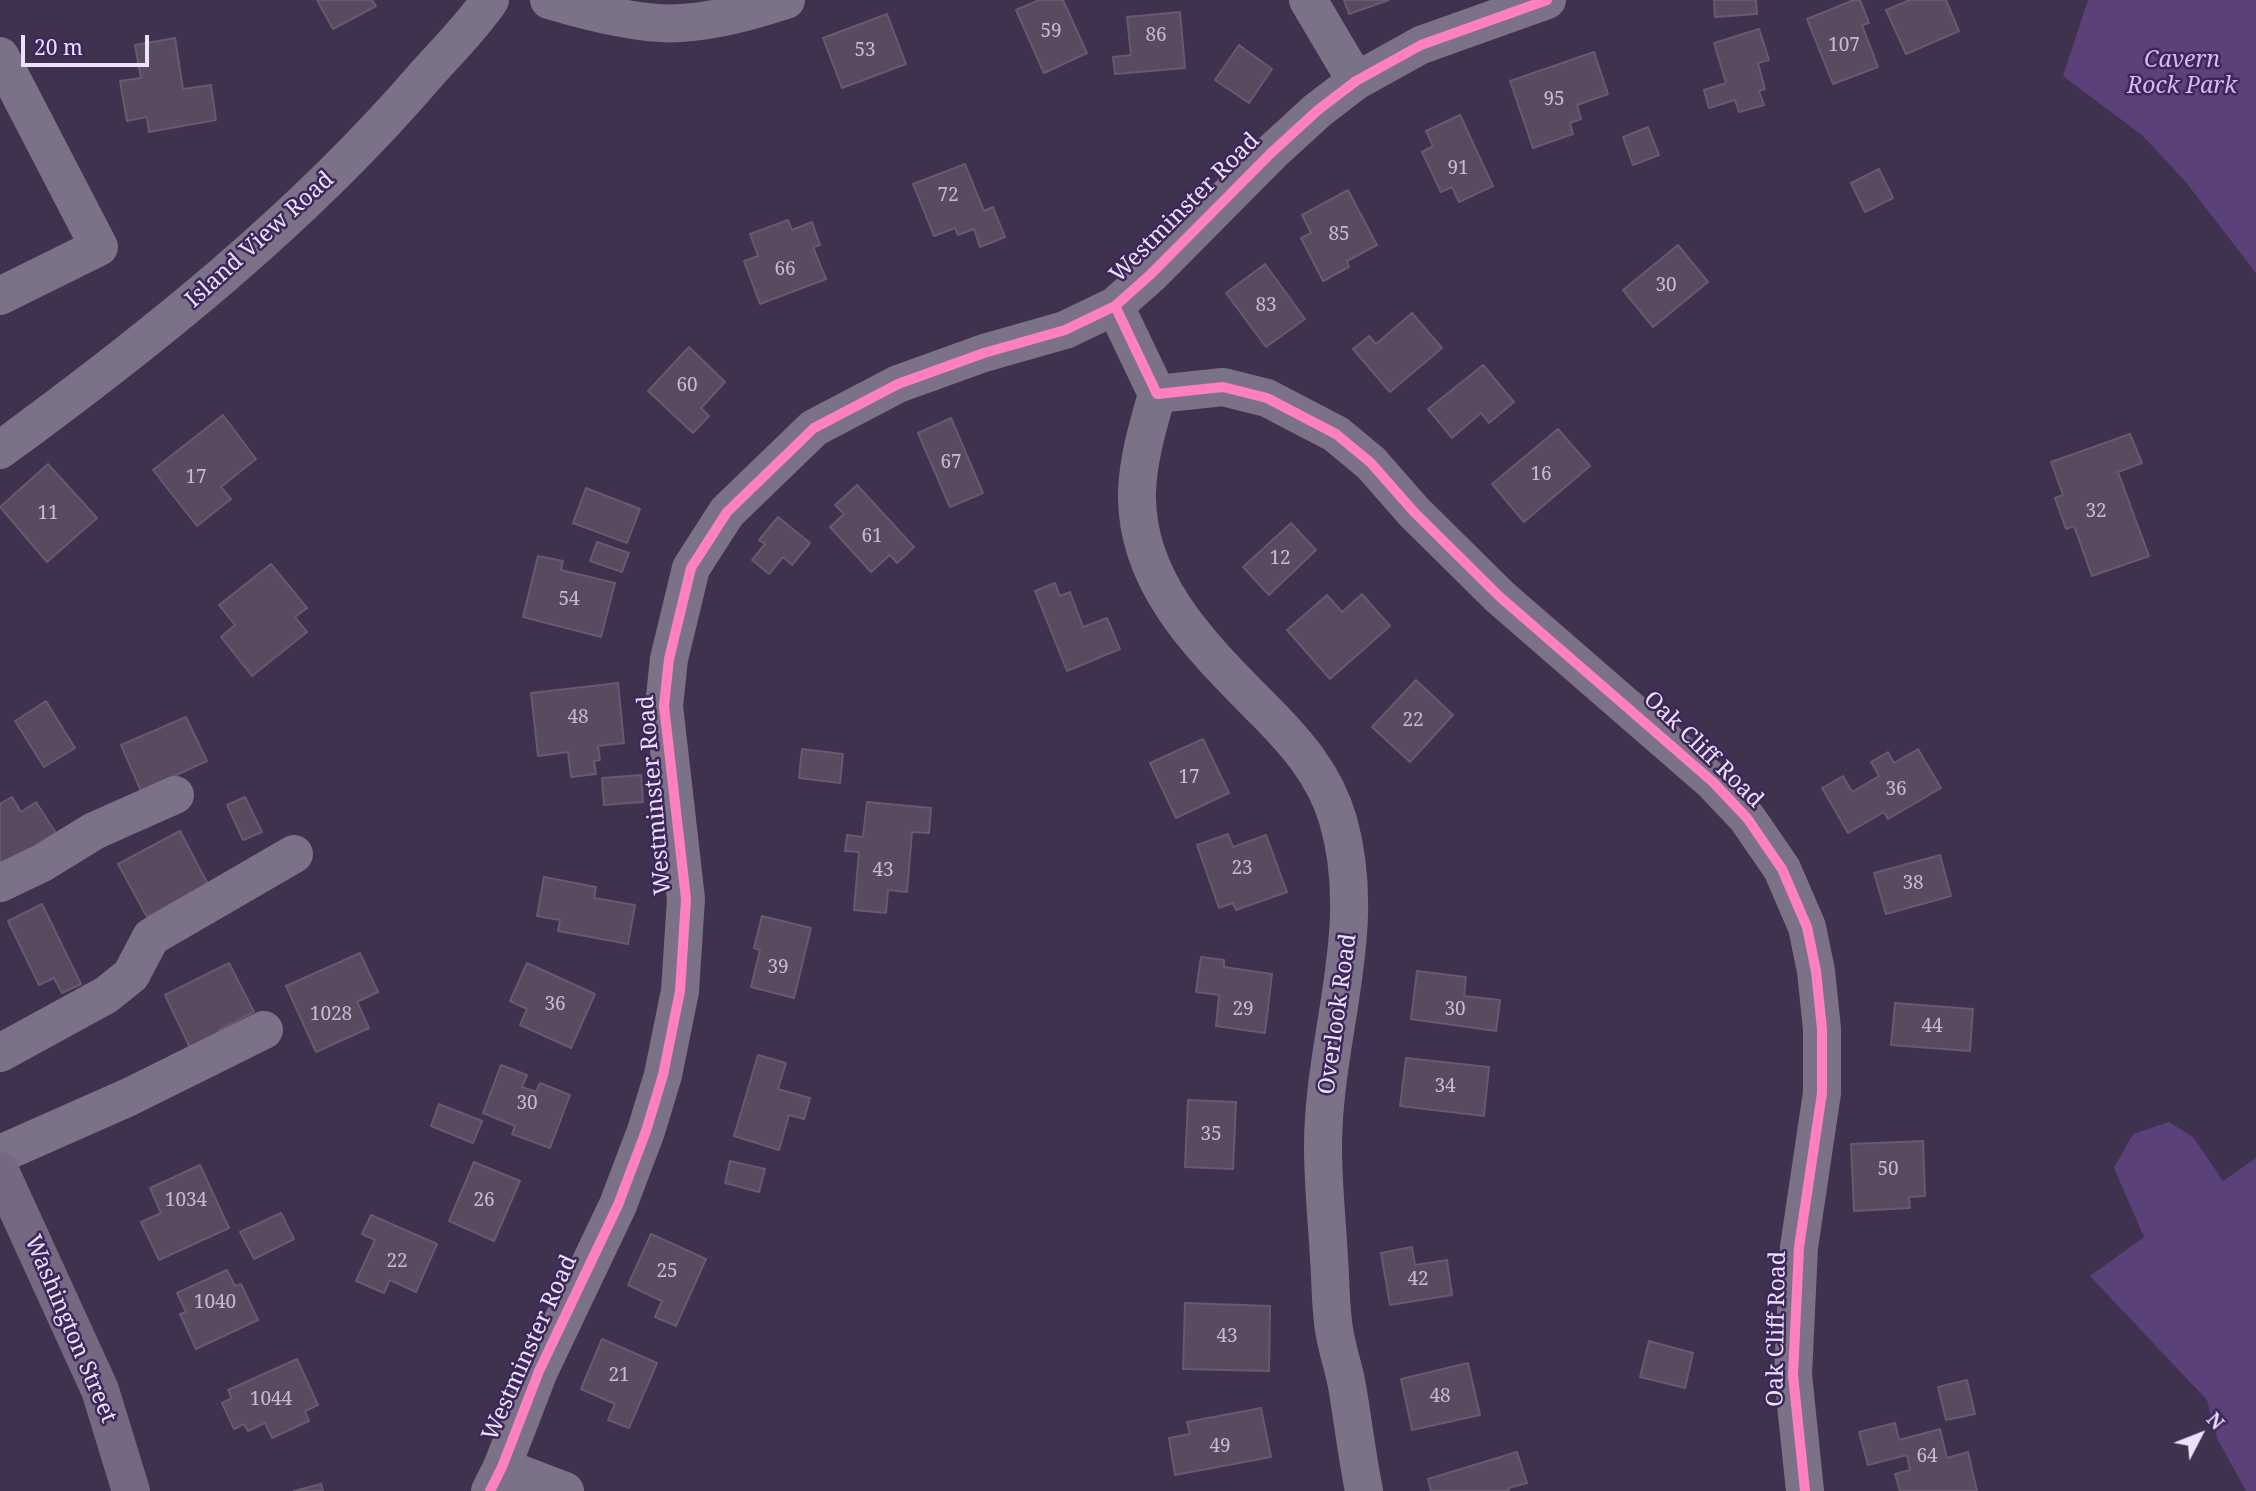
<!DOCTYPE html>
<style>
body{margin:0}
#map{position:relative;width:2256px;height:1491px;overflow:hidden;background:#3f324e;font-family:"Noto Serif",serif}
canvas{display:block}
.north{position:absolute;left:2165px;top:1400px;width:70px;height:70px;-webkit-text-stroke:5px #3e265a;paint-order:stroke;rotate:48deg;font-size:19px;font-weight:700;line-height:28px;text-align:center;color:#ebe1fb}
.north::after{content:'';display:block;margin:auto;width:24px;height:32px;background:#ebe1fb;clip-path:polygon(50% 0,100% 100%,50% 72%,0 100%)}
.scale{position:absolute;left:21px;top:35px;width:128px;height:32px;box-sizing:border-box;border:4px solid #ebe1fb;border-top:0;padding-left:9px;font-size:21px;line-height:24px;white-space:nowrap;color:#ebe1fb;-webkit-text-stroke:5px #3e265a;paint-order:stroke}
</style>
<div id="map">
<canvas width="2256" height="1491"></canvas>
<div class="north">N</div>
<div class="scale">20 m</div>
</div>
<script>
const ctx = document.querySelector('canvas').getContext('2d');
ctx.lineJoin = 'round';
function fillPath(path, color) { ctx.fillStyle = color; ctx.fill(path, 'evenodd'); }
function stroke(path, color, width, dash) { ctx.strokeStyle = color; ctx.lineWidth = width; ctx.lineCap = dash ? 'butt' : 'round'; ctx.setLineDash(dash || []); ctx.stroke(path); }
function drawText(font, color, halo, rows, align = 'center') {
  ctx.font = font + ' "Noto Serif",serif'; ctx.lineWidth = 5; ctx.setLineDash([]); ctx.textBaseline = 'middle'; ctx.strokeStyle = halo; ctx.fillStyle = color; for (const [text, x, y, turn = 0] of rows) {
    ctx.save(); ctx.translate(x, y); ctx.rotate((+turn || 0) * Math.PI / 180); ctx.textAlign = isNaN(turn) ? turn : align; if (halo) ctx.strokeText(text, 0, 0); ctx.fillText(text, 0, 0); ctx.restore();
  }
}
fillPath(new Path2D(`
 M2088 0H2256V273L2185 181 2142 135 2063 76Z
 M2169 1122 2193 1137 2223 1181 2256 1158V1491H2246L2217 1438 2207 1400 2090 1276 2144 1237 2114 1168 2133 1134Z`), '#5b417a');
const building = new Path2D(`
 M317 0H372L376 6 333 29Z
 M1039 0H1063L1087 53 1044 73 1016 10Z
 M1344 0H1389L1349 14Z
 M1714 0H1756L1757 14 1715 17Z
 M1854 0H1860L1869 23 1862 25 1878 67 1833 84 1807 19Z
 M1910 0H1946L1959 31 1906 54 1886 10Z
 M1180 12 1185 68 1115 74 1113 57 1131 55 1127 17Z
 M887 14 906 64 842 88 823 38Z
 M1759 29 1769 60 1758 63 1765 89 1759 91 1764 105 1739 112 1735 100 1709 108 1704 90 1726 83 1714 43Z
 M175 38 183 89 211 85 216 120 149 132 147 117 127 121 120 81 141 78 135 45Z
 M1239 45 1272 69 1249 103 1215 80Z
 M1594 52 1608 94 1577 105 1581 119 1570 123 1573 134 1533 148 1510 81Z
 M1460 115 1493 186 1459 202 1452 187 1441 192 1422 152 1433 146 1426 131Z
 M1648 127 1659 155 1633 165 1623 137Z
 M965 164 984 211 993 207 1005 237 980 247 974 229 958 235 955 228 934 236 913 184Z
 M1879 169 1893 198 1865 212 1851 183Z
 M1348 190 1377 245 1347 261 1349 267 1323 281 1301 238 1311 233 1302 215Z
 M788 220 792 230 812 222 820 245 813 247 826 279 760 304 744 261 758 256 750 234Z
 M1678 245 1708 282 1653 327 1623 290Z
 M1265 264 1305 319 1266 347 1226 293Z
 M1412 313 1442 348 1390 392 1353 349 1369 336 1376 344Z
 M689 347 725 382 701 408 709 416 693 433 648 391Z
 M1483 365 1514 402 1489 423 1481 413 1452 438 1428 409Z
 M223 415 256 459 221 487 231 499 197 526 153 470Z
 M951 418 983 493 950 507 918 433Z
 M1558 429 1590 466 1524 522 1492 484Z
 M2130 434 2142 463 2118 472 2149 556 2092 576 2074 526 2066 529 2055 498 2063 495 2051 462Z
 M48 464 97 518 47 562 0 507Z
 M857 485 914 547 897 563 890 555 871 572 830 527 844 514 835 505Z
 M586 488 640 509 627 543 573 523Z
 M778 517 810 543 792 565 783 557 769 574 752 560 765 544 759 540Z
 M1291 523 1316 550 1269 595 1243 567Z
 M597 542 629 553 622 572 590 561Z
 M538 556 563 561 561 570 615 583 601 637 523 617Z
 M271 564 307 608 295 617 307 632 252 676 221 637 235 625 219 605Z
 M1055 583 1060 596 1070 592 1083 627 1107 618 1120 649 1067 671 1035 591Z
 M1362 594 1390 626 1330 679 1287 630 1327 595 1342 612Z
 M1416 680 1453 715 1410 762 1372 727Z
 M618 683 624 743 598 746 600 760 594 761 596 774 571 777 568 752 538 756 531 693Z
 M46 701 75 748 44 767 15 721Z
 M186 717 207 761 141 791 121 745Z
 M1203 739 1229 793 1176 818 1150 763Z
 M802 749 843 754 840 783 799 778Z
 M1918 749 1941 788 1888 819 1884 812 1848 833 1822 788 1843 776 1852 792 1879 776 1871 762 1888 752 1894 763Z
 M641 775 643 802 604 805 602 778Z
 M12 797 21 812 36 802 58 836 5 869 0 861V804Z
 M245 797 262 832 243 840 227 805Z
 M867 802 931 808 929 833 912 832 907 892 888 890 886 913 854 910 859 852 845 851 847 835 863 837Z
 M180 831 208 884 147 917 118 864Z
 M1228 834 1233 847 1266 835 1287 892 1236 910 1233 903 1219 908 1197 845Z
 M1940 855 1951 896 1886 914 1874 873Z
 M544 877 596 887 594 898 635 905 628 944 558 931 560 920 537 916Z
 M42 904 81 984 62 993 54 978 39 985 8 921Z
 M762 916 811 928 794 998 751 987 760 950 754 948Z
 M360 953 378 992 357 1002 369 1028 316 1052 286 986Z
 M1201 957 1224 960V967L1272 974 1265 1033 1216 1026 1219 995 1196 992Z
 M229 963 254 1012 219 1030 222 1037 192 1052 165 995Z
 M527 963 595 994 571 1048 520 1025 527 1009 510 1001Z
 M1417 971 1466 977 1464 996 1500 1000 1496 1031 1411 1019Z
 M1895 1003 1973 1009 1970 1051 1891 1045Z
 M758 1055 786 1063 778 1089 810 1098 804 1119 789 1115 779 1150 734 1136Z
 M1406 1058 1489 1067 1484 1116 1400 1106Z
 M501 1065 527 1075 522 1087 536 1092 540 1083 570 1095 550 1148 512 1134 515 1126 483 1113Z
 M1188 1100 1236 1102 1233 1169 1185 1167Z
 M439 1104 482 1121 473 1143 431 1126Z
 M1923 1141 1925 1196 1909 1197 1910 1208 1854 1211 1851 1144Z
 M730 1161 765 1169 759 1192 725 1183Z
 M474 1162 520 1181 494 1241 449 1221Z
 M200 1165 229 1228 159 1260 141 1222 161 1213 150 1188Z
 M281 1213 294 1239 254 1259 240 1232Z
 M371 1215 437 1244 416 1292 390 1280 384 1293 356 1281 375 1240 362 1234Z
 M651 1234 706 1259 676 1326 655 1317 662 1301 628 1285Z
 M1412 1247 1415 1265 1447 1260 1452 1295 1390 1305 1381 1253Z
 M227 1270 235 1286 241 1284 258 1320 196 1349 180 1314 186 1312 177 1293Z
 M1185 1303 1270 1306 1269 1371 1183 1369Z
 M602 1339 657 1363 629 1428 608 1420 615 1404 581 1389Z
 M1649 1341 1693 1353 1685 1388 1640 1377Z
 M297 1359 318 1405 305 1411 309 1421 272 1438 265 1423 248 1431 244 1424 234 1429 222 1403 232 1398 228 1390Z
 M1468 1363 1480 1415 1412 1430 1401 1379Z
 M1967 1380 1975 1414 1946 1420 1938 1387Z
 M1261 1408 1271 1457 1175 1475 1169 1438 1190 1434 1187 1422Z
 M1895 1423 1899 1440 1940 1429 1947 1458 1968 1452 1977 1491H1900L1895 1474 1910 1470 1907 1455 1868 1465 1859 1432Z
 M1517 1452 1527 1483 1508 1488 1509 1491H1431L1428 1479Z
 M321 1484 323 1491H294Z`);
fillPath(building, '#594a60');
stroke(building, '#685970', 2);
stroke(new Path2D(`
 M549 0C586 11 643 26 681 23 717 21 752 11 786 0
 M1308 0 1356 81
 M0 56 99 247 0 296
 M1115 306 1157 394 1223 387 1267 398 1336 434 1371 463 1414 512 1500 597 1713 782 1747 818 1782 869 1807 927 1816 971 1822 1029V1093L1799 1247 1793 1375 1805 1491
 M1157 394C1148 426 1138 459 1137 492 1135 584 1204 649 1263 709 1296 742 1325 775 1338 820 1370 931 1323 1036 1323 1147 1323 1184 1327 1221 1329 1258 1331 1283 1330 1310 1335 1335 1338 1352 1344 1369 1347 1386 1353 1421 1357 1456 1364 1491
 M0 450C152 339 302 219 425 76 447 51 471 28 490 0
 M0 883 42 863 94 831 175 795
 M0 1053 106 995 131 975 151 937 294 854
 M0 1154 129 1097 264 1030
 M502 1467 565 1491
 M490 1491 502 1467 539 1371 618 1205 646 1131 663 1075 680 991 686 899 664 706 669 659 691 568 727 512 814 428 898 384 984 353 1065 330 1115 306 1151 274 1271 153 1318 110 1356 81 1421 45 1547 0`), '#7b7288', 38);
stroke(new Path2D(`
 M0 1171 100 1390 131 1491`), '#756982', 38);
stroke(new Path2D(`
 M1115 306 1157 394 1223 387 1267 398 1336 434 1371 463 1414 512 1500 597 1713 782 1747 818 1782 869 1807 927 1816 971 1822 1029V1093L1799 1247 1793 1375 1805 1491
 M490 1491 502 1467 539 1371 618 1205 646 1131 663 1075 680 991 686 899 664 706 669 659 691 568 727 512 814 428 898 384 984 353 1065 330 1115 306 1151 274 1271 153 1318 110 1356 81 1421 45 1547 0`), '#ff80c0', 10);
drawText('19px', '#c6bbd4', null, [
 ["59",1051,32],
 ["86",1156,36],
 ["107",1844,46],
 ["53",865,51],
 ["95",1554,100],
 ["91",1458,169],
 ["72",948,196],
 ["85",1339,235],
 ["66",785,270],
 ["30",1666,286],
 ["83",1266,306],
 ["60",687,386],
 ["67",951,463],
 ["16",1541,475],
 ["17",196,478],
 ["32",2096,512],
 ["11",48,514],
 ["61",872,537],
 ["12",1280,559],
 ["54",569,600],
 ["48",578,718],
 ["22",1413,721],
 ["17",1189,778],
 ["36",1896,790],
 ["23",1242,869],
 ["43",883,871],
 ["38",1913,884],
 ["39",778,968],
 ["36",555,1005],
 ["29",1243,1010],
 ["30",1455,1010],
 ["1028",331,1015],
 ["44",1932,1027],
 ["34",1445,1087],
 ["30",527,1104],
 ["35",1211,1135],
 ["50",1888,1170],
 ["1034",186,1201],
 ["26",484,1201],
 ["22",397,1262],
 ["25",667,1272],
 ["42",1418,1280],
 ["1040",215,1303],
 ["43",1227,1337],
 ["21",619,1376],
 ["48",1440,1397],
 ["1044",271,1400],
 ["49",1220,1447],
 ["64",1927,1457]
]);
drawText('italic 23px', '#d3b8fa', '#3e265a', [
 ["Cavern",2182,60],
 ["Rock Park",2182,86]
]);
drawText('23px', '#ebe1fb', '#3e265a', [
 ["Westminster Road",1185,208,-45],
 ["Island View Road",260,240,-42],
 ["Oak Cliff Road",1703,750,44],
 ["Westminster Road",655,795,-95],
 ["Overlook Road",1338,1014,-82],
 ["Washington Street",70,1329,67],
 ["Oak Cliff Road",1777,1329,-89],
 ["Westminster Road",530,1348,-66]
]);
</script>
